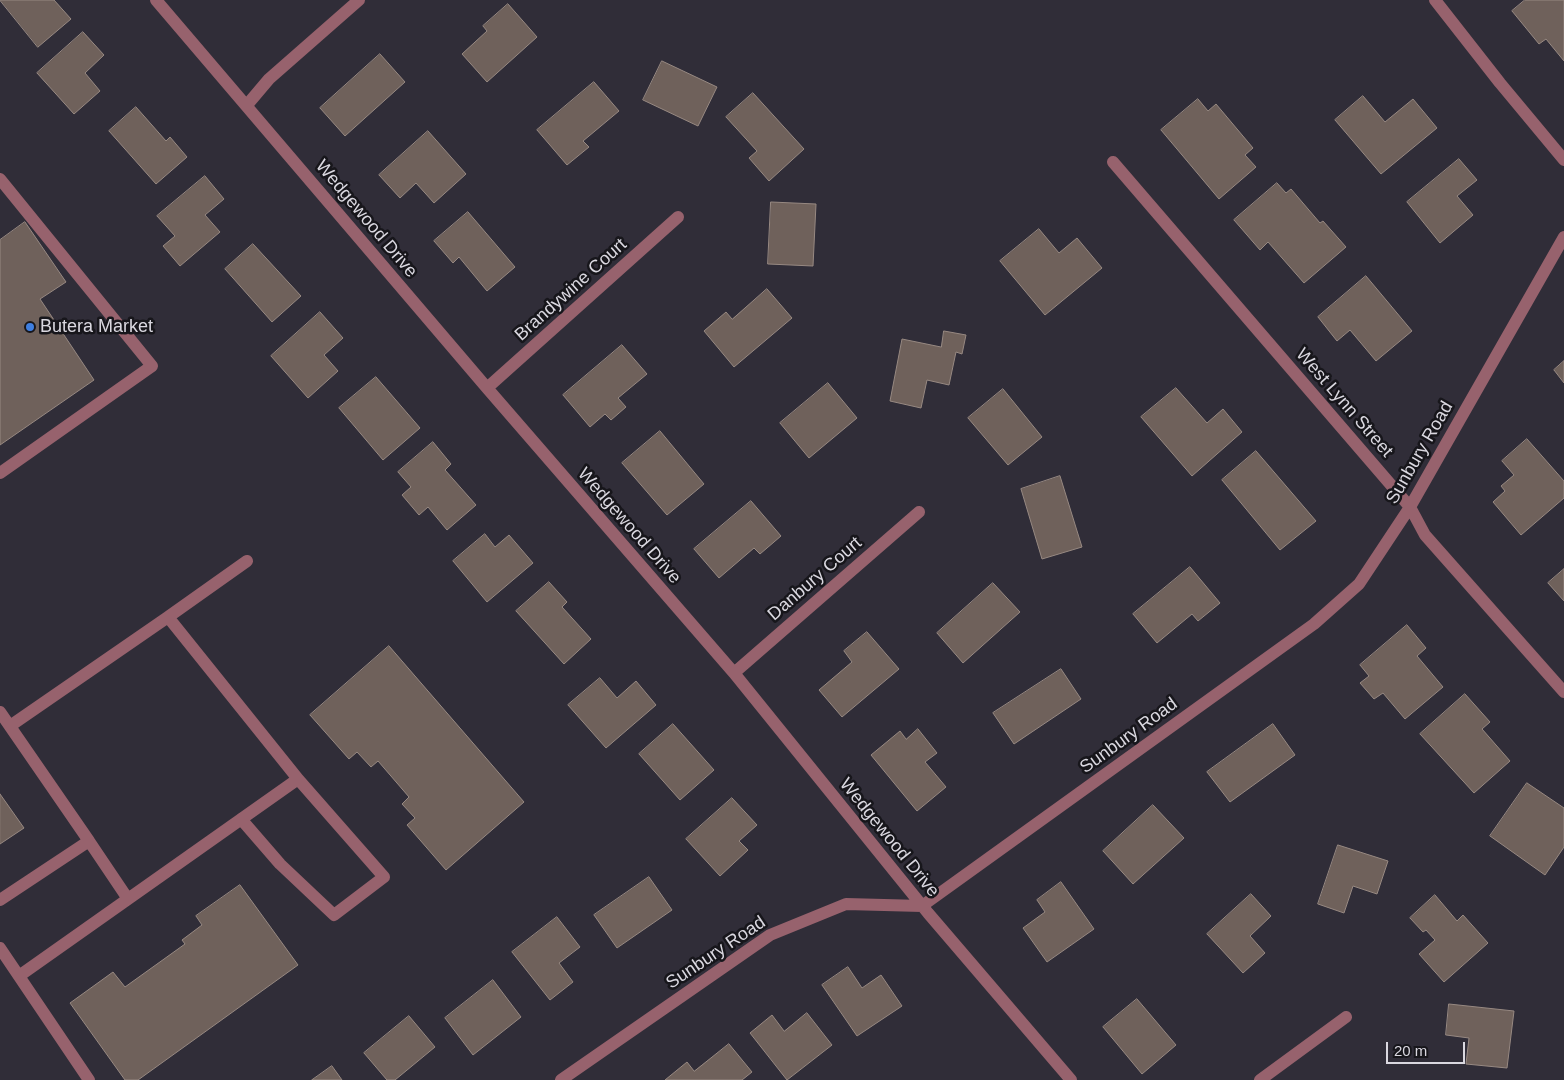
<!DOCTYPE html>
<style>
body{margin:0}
#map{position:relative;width:1564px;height:1080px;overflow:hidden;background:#302d38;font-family:Arial,sans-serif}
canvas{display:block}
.scale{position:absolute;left:1386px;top:1042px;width:79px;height:22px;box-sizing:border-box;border:2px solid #dad8e0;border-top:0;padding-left:6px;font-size:15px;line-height:18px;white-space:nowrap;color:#dad8e0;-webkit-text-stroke:4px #17161b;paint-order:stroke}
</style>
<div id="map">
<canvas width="1564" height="1080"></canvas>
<div class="scale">20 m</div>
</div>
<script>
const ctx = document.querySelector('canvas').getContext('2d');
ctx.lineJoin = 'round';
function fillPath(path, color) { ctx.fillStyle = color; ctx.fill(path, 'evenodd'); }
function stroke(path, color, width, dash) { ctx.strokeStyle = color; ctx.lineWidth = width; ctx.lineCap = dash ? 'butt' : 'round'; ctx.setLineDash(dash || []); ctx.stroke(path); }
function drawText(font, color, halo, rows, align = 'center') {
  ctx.font = font + ' Arial,sans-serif'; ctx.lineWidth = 5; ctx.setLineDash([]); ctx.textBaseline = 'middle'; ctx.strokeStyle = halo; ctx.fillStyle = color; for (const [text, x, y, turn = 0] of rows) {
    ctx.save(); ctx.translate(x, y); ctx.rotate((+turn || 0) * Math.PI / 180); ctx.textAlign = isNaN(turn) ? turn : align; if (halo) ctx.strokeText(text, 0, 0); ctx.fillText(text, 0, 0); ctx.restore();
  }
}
const building = new Path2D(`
 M0 0H54L71 19 38 47Z
 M1525 0H1564V61L1546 39 1539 44 1512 11Z
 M508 4 537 37 487 82 462 54 487 31 483 26Z
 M83 32 104 55 85 73 100 91 74 114 37 73Z
 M380 54 405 82 345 136 320 108Z
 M662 61 717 87 698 126 643 100Z
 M594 82 619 111 583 141 589 147 567 165 537 130Z
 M753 93 804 149 769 181 749 158 757 151 726 117Z
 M1363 96 1385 122 1413 99 1437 128 1381 174 1335 120Z
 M1198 99 1208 111 1216 104 1253 148 1245 155 1256 167 1219 199 1161 130Z
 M136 107 166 141 170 137 187 157 156 184 109 131Z
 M428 131 466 174 434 203 416 183 400 198 379 175Z
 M1459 159 1477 180 1457 196 1473 215 1440 243 1407 202Z
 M205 176 224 199 205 215 220 232 180 266 163 246 175 236 157 216Z
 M1277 183 1286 193 1291 189 1320 223 1323 221 1346 247 1304 283 1268 242 1260 250 1234 220Z
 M771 202 816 204 813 266 768 264Z
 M468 212 515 267 487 291 459 257 453 263 434 241Z
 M25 222 66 282 40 299 94 380 0 445V240Z
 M1039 229 1059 253 1077 238 1102 268 1045 315 1000 261Z
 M253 244 301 296 272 322 225 269Z
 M1366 276 1412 331 1376 361 1350 330 1337 341 1318 317Z
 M767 289 792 318 734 367 704 331 726 312 732 319Z
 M320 312 343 338 324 355 338 371 308 398 271 356Z
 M944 331 966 335 962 354 956 352 949 385 927 380 921 408 890 401 902 339 941 347Z
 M622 345 647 374 618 398 626 407 611 420 605 414 590 427 563 395Z
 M1564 361V383L1554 370Z
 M376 377 420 428 383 460 339 408Z
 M828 383 857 418 809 458 780 423Z
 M1176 388 1207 423 1223 409 1242 432 1192 476 1141 417Z
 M1003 389 1042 437 1008 465 968 418Z
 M660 431 704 484 667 515 622 463Z
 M1527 439 1564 481V498L1521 535 1493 502 1505 491 1501 486 1514 475 1502 461Z
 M433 442 451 464 445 470 476 505 447 530 428 507 419 515 402 495 411 487 398 472Z
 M1256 451 1316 521 1280 550 1222 480Z
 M1060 476 1082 547 1042 559 1021 489Z
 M751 501 781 536 760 554 754 548 719 578 694 549Z
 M485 534 495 547 509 535 533 563 487 602 453 561Z
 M1190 567 1220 603 1198 621 1192 614 1157 643 1133 614Z
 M1564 569V601L1548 583Z
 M549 582 567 602 562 607 591 639 564 664 516 611Z
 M993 583 1020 612 963 663 937 633Z
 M1407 625 1426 648 1417 656 1443 687 1405 719 1383 693 1374 699 1360 683 1369 676 1360 665Z
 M867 632 899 669 842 717 819 690 852 662 844 651Z
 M389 646 524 802 446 870 407 825 415 818 402 804 409 797 378 761 371 767 357 752 349 759 310 715Z
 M1061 669 1081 699 1014 744 993 713Z
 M600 678 617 698 636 681 656 705 606 748 568 705Z
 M1465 694 1490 722 1482 729 1510 761 1474 793 1420 734Z
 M673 724 714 770 680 800 639 754Z
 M1273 724 1295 755 1230 802 1207 772Z
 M918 729 937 753 925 762 946 787 917 811 871 755 900 731 906 739Z
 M1527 783 1564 808V847L1545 875 1490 836Z
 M0 794 24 828 0 844Z
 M732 798 757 825 739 841 748 850 720 876 686 839Z
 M1153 805 1184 838 1133 884 1103 851Z
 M1338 845 1388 861 1377 894 1353 886 1344 913 1318 904Z
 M649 877 672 910 617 948 594 915Z
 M1061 882 1094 929 1047 962 1023 928 1045 912 1037 900Z
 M240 885 298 965 138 1080H125L70 1003 113 972 125 987 185 944 182 940 202 925 196 916Z
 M1251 894 1271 916 1250 936 1265 953 1243 973 1207 934Z
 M1435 895 1457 921 1463 915 1488 943 1444 982 1419 954 1435 940 1426 930 1423 932 1410 918Z
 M557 917 580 947 559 963 573 982 550 1000 512 952Z
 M848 967 862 988 881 975 902 1006 857 1036 822 985Z
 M493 980 521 1017 473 1055 445 1018Z
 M1137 999 1176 1045 1142 1074 1103 1027Z
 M1449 1004 1514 1011 1507 1068 1466 1064 1469 1038 1446 1035Z
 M807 1013 832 1045 787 1080 750 1033 772 1015 784 1031Z
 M409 1016 435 1047 395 1080H387L364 1053Z
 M729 1044 752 1072 742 1080H665L687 1062 694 1071Z
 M332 1066 342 1080H312Z`);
fillPath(building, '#6f615b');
stroke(building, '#978982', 1);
stroke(new Path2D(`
 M156 0 487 388 734 673 928 913 1071 1080
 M1435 0 1500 83 1564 160
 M247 105 269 79 359 0
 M1113 162 1410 507 1425 535 1564 692
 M0 179 152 366 0 473
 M487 388 678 217
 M247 561 168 617 298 779
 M734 673 919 512
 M0 712 89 841 0 900
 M10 726 168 617
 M89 841 128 899
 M0 948 89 1080
 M19 976 298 779 384 877 334 915 280 864 241 819
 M561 1080 770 935 846 904 922 906 1314 624 1359 584 1410 507 1564 237
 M1260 1080 1346 1017`), '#97626d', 12);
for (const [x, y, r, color] of [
 [30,327,5,"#3f7fe0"]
]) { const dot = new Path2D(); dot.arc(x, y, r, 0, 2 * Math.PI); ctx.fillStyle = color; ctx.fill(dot); stroke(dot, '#17161b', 2); }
drawText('18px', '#dad8e0', '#17161b', [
 ["Wedgewood Drive",366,219,50],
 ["Brandywine Court",571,290,-42],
 ["West Lynn Street",1344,403,49],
 ["Sunbury Road",1420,453,-60],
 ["Wedgewood Drive",629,526,49],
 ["Danbury Court",815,579,-41],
 ["Sunbury Road",1129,736,-36],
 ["Wedgewood Drive",889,838,51],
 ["Sunbury Road",716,953,-34]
]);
drawText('18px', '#dad8e0', '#17161b', [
 ["Butera Market",40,327]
], 'left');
</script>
